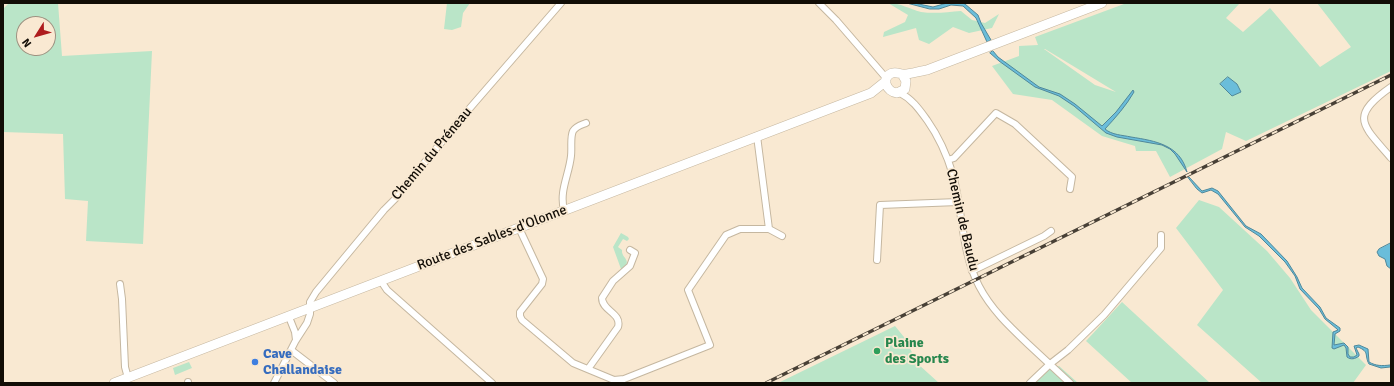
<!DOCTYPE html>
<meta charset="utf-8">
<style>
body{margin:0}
#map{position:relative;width:1394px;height:386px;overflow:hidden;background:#f9e9d2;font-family:Signika,sans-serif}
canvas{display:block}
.frame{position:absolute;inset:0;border:4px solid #120d06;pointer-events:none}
.north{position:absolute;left:16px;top:16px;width:40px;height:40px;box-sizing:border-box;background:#f9e9d2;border:1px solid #9d9180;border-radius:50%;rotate:233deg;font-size:11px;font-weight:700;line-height:16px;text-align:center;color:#120d06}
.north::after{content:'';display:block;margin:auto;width:14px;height:18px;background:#ae1c1e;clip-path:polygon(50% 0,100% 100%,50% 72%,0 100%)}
</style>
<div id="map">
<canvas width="1394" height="386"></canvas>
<div class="frame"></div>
<div class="north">N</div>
</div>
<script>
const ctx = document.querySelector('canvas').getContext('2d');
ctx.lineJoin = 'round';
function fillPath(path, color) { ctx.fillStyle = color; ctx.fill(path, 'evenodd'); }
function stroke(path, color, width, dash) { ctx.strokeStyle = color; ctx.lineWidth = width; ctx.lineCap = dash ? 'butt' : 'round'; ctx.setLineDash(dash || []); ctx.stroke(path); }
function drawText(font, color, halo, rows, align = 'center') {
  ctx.font = font + ' Signika,sans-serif'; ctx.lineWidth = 3.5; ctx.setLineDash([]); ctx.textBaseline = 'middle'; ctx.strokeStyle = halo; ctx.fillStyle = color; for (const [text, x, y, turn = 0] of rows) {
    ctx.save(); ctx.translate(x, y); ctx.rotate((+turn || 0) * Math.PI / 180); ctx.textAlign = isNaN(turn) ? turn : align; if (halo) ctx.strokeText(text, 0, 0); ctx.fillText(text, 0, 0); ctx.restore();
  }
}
fillPath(new Path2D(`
 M9 3H58L62 56 152 51 143 244 86 241 88 201 65 199 63 134 3 132V9ZM24 24H48V48H24Z
 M447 3H470L463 13 461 27 452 30 444 29Z
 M888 3C901 3 909 9 921 12 935 14 948 12 961 11L972 20 985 23 999 14 992 28 969 33 953 27 929 44 919 40 916 28 883 37 884 32 905 22 908 15Z
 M1123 3H1240L1226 18 1243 32 1270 8 1320 67 1351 47 1317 3H1391V71L1246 141 1226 132 1222 149 1170 177 1156 151H1136L1135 146 1102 136 1052 100 1013 94 992 66 1019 56V46L1038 45 1035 37 1124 4ZM1044 49H1045L1116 92 1095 85Z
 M1199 200 1219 207 1267 251 1290 278 1311 310 1366 365 1353 383H1262L1197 325 1223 290 1176 228Z
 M621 233 628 237 629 239 627 241 623 239 618 247 622 250C621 258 632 259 624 269H621L613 247Z
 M1122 302 1210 383H1132L1086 341Z
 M895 326 904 337 918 364 939 383H778Z
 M189 362 192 368 175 375 173 368Z
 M1059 366 1078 383H1034L1048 370Z`), '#bae5c8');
const water = new Path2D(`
 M907 3H914L933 7 947 3H962L965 4 978 15 981 23 991 40 987 42 976 18 963 6 951 5 939 9H930Z
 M993 51 998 57 1039 87 1060 94 1075 104 1102 126 1116 112 1133 90 1134 92C1126 106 1116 117 1105 129 1112 135 1122 135 1131 137 1156 141 1180 145 1187 172L1175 154 1170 149 1162 145 1117 137 1106 133 1074 106 1059 96 1035 87 999 61 990 53Z
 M1228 77 1237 84 1241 92 1232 96 1220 84Z
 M1188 177H1189L1202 191 1212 188 1218 191 1246 226 1261 234 1287 261 1297 277 1302 288 1320 307 1326 318 1340 328V331L1335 334 1334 345 1344 343 1348 347V354L1350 357H1354L1357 355 1354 346 1359 345 1368 349 1369 362C1376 366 1382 366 1390 365H1391V368L1390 367 1381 368 1369 364C1364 355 1370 352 1358 347L1356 348 1359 354V356C1355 359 1351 360 1347 357L1346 348 1344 345 1334 349 1332 348 1333 332 1338 330 1337 329 1325 319 1319 309 1300 289 1295 276 1285 262 1259 236 1245 227 1218 194 1211 190 1202 193 1197 189Z
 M1391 243V269L1387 266 1385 259 1379 256 1377 252 1379 249Z`);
fillPath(water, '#6abdda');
stroke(water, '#50889a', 1);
const minor = new Path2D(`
 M819 3 836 20 887 79
 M1391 87C1348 117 1363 125 1391 158
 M900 93C912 99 919 109 927 120 939 137 947 155 953 175 963 212 961 251 979 286 991 309 1009 326 1028 344 1042 357 1056 370 1070 383
 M948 160 954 158 996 113 1015 124 1072 177 1070 189
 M564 210C559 191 569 175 571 156 572 148 570 137 573 131 576 126 581 125 586 123
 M519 228 543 279 542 284 520 312V316L522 320 573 363 614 380 624 379 710 345 688 290 726 235 740 229H769L757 136
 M769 229 782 236
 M877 260 880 205 958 202
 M972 271 1044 236 1051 231
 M381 281 387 290 492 383
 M120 284 122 299 125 367 128 378
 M289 317 295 332 296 340
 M291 350 334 383
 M588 369 618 327C622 313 602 311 602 298L613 281 630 266 635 253 630 250
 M188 382V383
 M274 383 296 340 307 323 310 314V302L316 292 384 210 395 199 410 180 470 108 561 3
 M1030 383 1050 364 1068 350 1104 315 1161 248V235`);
const secondary = new Path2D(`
 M902 74 906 81 905 89 897 93C887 92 880 78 892 73 896 72 898 73 902 74 909 75 919 71 927 70L1102 3
 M114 383 871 93 886 81`);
stroke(minor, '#c5b7a0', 8);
stroke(secondary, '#c5b7a0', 10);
stroke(minor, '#fff', 6);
stroke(secondary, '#fff', 9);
const rail = new Path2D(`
 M766 383 1391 75`);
stroke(rail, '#484036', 3.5);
stroke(rail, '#f9e9d2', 2, [6]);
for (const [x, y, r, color] of [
 [877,351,4,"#2e9e5b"],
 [255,362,4,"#3f7fe0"]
]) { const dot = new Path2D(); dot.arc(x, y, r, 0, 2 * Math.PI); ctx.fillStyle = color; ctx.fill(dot); stroke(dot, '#f9e9d2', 1.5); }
drawText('14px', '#120d06', '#f9e9d2', [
 ["Chemin du Préneau",432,154,-50],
 ["Chemin de Baudu",962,220,77],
 ["Route des Sables-d'Olonne",492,238,-21]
]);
drawText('bold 14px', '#27864d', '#f9e9d2', [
 ["Plaine",885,343],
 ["des Sports",885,359]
], 'left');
drawText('bold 14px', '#366cbe', '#f9e9d2', [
 ["Cave",263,354],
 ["Challandaise",263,370]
], 'left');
</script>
